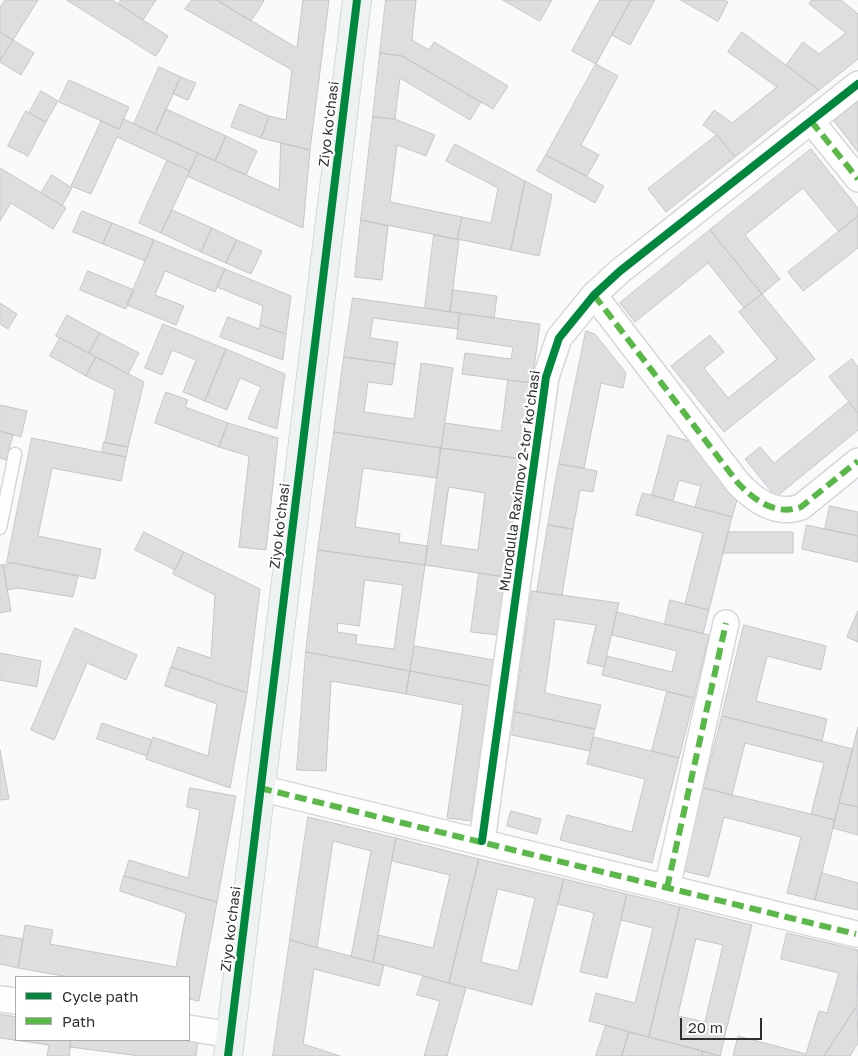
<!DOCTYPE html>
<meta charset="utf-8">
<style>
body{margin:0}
#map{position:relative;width:858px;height:1056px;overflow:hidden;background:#f8fafc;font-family:"Golos Text",sans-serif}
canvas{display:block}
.legend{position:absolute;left:15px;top:976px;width:175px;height:65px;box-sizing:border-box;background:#fff;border:1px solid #acacad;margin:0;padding:6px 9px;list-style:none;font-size:15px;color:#2f3032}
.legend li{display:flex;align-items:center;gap:10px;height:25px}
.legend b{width:25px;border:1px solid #acacad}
.scale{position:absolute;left:680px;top:1018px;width:82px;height:22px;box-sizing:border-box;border:2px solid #2f3032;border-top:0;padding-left:6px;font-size:15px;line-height:18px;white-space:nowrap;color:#2f3032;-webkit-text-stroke:4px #fff;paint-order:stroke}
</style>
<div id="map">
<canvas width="858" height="1056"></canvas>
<ul class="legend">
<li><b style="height:6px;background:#00873e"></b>Cycle path</li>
<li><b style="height:6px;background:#58b947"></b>Path</li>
</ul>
<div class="scale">20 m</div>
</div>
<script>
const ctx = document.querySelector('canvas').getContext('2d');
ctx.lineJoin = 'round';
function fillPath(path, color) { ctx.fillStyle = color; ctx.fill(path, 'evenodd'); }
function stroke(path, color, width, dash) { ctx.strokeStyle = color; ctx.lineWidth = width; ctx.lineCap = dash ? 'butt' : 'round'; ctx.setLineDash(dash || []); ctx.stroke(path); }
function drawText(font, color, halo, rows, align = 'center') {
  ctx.font = font + ' "Golos Text",sans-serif'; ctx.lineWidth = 4.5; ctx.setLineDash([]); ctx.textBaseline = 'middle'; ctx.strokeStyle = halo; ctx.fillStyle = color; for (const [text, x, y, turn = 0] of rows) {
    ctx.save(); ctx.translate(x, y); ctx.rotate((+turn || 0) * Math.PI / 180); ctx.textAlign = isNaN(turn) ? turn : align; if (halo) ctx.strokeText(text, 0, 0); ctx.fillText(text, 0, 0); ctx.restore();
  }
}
const building = new Path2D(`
 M5 0H38L13 40 0 32V8Z
 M67 0H112L168 36 156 56Z
 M121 0H156L143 20 119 4Z
 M192 0H217L297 48 303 0H329L310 150 261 138 269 116 286 120 292 70 185 9Z
 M217 0H263L264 1 251 21Z
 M386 0H416L412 40 429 50 434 42 508 86 493 109 402 56 380 53Z
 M503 0H552L540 21Z
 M600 0H631L596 64 572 51Z
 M631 0H655L630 45 612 35Z
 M681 0H724L728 2 718 21Z
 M812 0H841L858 14V59L819 90 786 65 803 42 819 54 846 33 809 4Z
 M0 32 13 40 0 60Z
 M742 32 819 90 735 157 717 135 703 125 714 110 732 123 777 87 728 52Z
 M13 40 34 53 21 75 0 62Z
 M380 53 402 56 481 102 470 120 400 78 395 119 373 117Z
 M596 64 618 76 581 145 599 155 587 176 546 155Z
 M159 67 181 77 155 134 134 124Z
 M181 77 196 83 188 100 173 94Z
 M69 80 129 107 119 129 59 102Z
 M41 91 58 101 46 122 29 113Z
 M858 102V152L834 121Z
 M240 104 269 116 261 138 231 127Z
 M166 109 226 136 215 161 155 134Z
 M26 111 46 122 28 156 8 146Z
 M373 117 395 119 435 135 426 156 397 145 390 202 462 217 457 239 361 220Z
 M124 119 198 153 190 171 117 137 91 194 71 186 101 121 119 129Z
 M717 135 735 157 666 212 648 189Z
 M226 136 257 151 246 175 215 161Z
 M281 143 310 150 303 228 187 176 198 153 279 190Z
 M455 144 525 181 511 250 457 239 462 217 491 223 498 188 446 161Z
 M811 149 858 208V216L839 232 803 188 745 235 780 279 762 294 710 230Z
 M546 155 604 186 595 203 537 171Z
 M167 161 190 171 161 233 139 223Z
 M0 168 66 208 53 229 11 203 0 221Z
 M52 175 72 188 62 206 41 193Z
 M525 181 552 195 539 256 511 250Z
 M172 210 212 228 201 252 161 233Z
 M82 211 112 223 103 244 73 232Z
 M858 216V248L803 291 788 272Z
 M361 220 388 226 382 280 355 277Z
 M112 223 154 240 145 261 103 244Z
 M212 228 237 240 226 263 201 252Z
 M710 230 762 294 744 308 708 263 635 322 620 303Z
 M434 235 459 240 450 312 425 308Z
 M154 240 225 269 215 292 165 271 155 295 184 306 176 325 127 305Z
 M237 240 262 251 251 274 226 263Z
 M225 269 291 296 286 334 260 325 263 306 217 287Z
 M88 271 134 290 126 309 80 290Z
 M453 290 497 296 494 318 450 312Z
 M762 294 815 359 724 432 671 366 710 335 724 352 704 368 728 398 777 359 739 312Z
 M353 298 460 313 458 329 373 318 370 338 398 342 395 364 344 357Z
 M0 303 17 314 8 329 0 324Z
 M460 313 540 324 532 383 462 374 465 353 511 359 513 347 457 339Z
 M67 315 100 333 89 353 56 336Z
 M228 317 259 329 260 325 286 334 283 360 220 337Z
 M163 324 226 349 205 401 183 392 196 360 172 350 162 375 145 368Z
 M586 331 595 334 626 373 623 388 601 383 584 468 559 464Z
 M100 333 139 353 128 374 89 353Z
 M60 338 96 357 86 376 50 356Z
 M226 349 285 374 277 429 248 419 261 387 240 378 227 410 205 401Z
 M96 357 144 382 128 447 105 443 115 390 86 376Z
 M344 357 395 364 392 385 368 382 364 412 414 419 421 363 453 368 441 448 334 432Z
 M852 359 858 367V413L829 377Z
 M508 380 532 383 522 459 441 448 445 423 501 431Z
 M166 392 188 400 185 407 228 423 219 447 155 423Z
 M849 402 858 413V430L776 497 745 459 760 447 774 463Z
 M0 405 27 411 21 437 0 431Z
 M228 423 278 438 266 550 239 547 249 456 219 447Z
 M0 431 13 435 6 460 0 458Z
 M334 432 441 448 437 478 363 468 355 527 400 534 399 542 428 546 425 565 318 550Z
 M668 435 689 441 737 500 732 517 695 507 701 486 679 480 673 501 652 495Z
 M32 438 126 457 121 481 52 468 38 536 101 549 95 579 7 562Z
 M104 442 128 447 126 457 102 452Z
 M441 448 522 459 505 577 425 565ZM449 487 485 493 478 550 441 545Z
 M559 464 597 471 593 492 580 490 573 529 548 525Z
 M643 493 732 517 709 610 685 604 703 533 636 515Z
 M830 506 858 512V536L825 529Z
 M548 525 573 529 562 595 537 592Z
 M807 525 858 536V562L802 549Z
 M144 532 184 552 175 570 135 550Z
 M728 532H793V553H723Z
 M318 550 425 565 410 671 306 652ZM365 580 403 585 394 649 356 644 357 635 337 632 338 623 359 626Z
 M184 552 260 589 247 693 171 667 178 647 211 658 215 595 173 574Z
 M14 563 78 576 73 597 18 588 7 590 3 565Z
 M0 565H3L11 611 0 613Z
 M479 573 505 577 497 635 471 632Z
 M532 591 619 603 604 667 587 663 596 625 555 619 545 693 601 705 595 729 515 712Z
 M670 600 709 610 703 634 665 624Z
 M858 611V642L847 637Z
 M617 612 709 635 694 698 602 675 607 656 672 672 677 651 612 635Z
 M744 625 826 646 821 670 767 656 756 701 827 719 822 741 722 716Z
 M75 628 137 655 126 680 87 663 54 740 31 730Z
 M415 646 494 660 490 686 410 671Z
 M306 652 410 671 406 694 331 681 326 771 297 770Z
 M0 653 41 661 37 687 0 680Z
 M171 667 247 693 230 788 146 759 153 737 208 756 217 704 165 686Z
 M410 671 490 686 471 821 447 818 463 705 406 694Z
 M667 692 694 698 679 758 652 751Z
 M515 712 595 729 590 751 512 735Z
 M722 716 853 749 835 820 811 814 824 763 745 743 732 795 704 788Z
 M102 723 152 740 147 756 97 739Z
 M858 727V807L839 803Z
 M594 737 679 758 652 863 560 840 567 815 632 832 645 779 587 764Z
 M0 750 9 799 0 800Z
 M190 788 236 796 217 902 124 876 129 860 188 878 200 810 187 807Z
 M704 788 835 820 815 900 787 893 801 837 724 817 709 877 683 871Z
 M839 803 858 807V835L833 828Z
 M511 811 541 819 537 834 507 826Z
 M308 817 396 838 373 962 351 957 371 851 333 841 317 948 290 940Z
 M396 838 479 859 449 983 373 962 378 935 433 948 450 875 392 861Z
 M479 859 564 879 532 1005 449 983ZM498 889 535 898 518 971 481 962Z
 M822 873 858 883V910L815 900Z
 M124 876 217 902 199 1001 189 999V977H69L18 968 25 925 53 930 50 944 176 967 186 913 120 891Z
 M564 879 627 894 607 978 580 972 594 913 558 904Z
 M627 894 680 907 649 1037 589 1021 596 993 635 1003 653 928 621 920Z
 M680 907 752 925 720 1056 649 1037ZM696 939 723 945 705 1022 678 1016Z
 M787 933 858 950 857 1006 824 1056H733L738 1036 806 1054 819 1011 827 1013 839 973 781 959Z
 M0 935 23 939 18 968 0 964Z
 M290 940 384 965 379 986 314 969 303 1044 340 1056H273Z
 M423 976 466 988 447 1056H424L440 1001 417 995Z
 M857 1006 858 1043 850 1056H824Z
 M0 1014 16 1017V1040H71L69 1056H47L49 1045 0 1038Z
 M606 1025 629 1032 622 1056H596Z
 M629 1032 703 1051 702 1056H622Z
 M71 1040H198L196 1056H140L70 1047Z
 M703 1051 720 1056H721H702Z`);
fillPath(building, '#dcdee0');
stroke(building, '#c5c6c8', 1);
const lane = new Path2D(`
 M0 528 15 454`);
const street = new Path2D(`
 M811 121 858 179
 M594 295 738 483C755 501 776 516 801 507L858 461
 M260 788 856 934
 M482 841 546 377 559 338 594 295 620 271 858 84
 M667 888 726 623
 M0 999 16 1001
 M189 1028 231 1035`);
const secondary = new Path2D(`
 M228 1056 357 0`);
stroke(lane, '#d6d7d9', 15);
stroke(street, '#d6d7d9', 28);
stroke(secondary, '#d6d7d9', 30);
stroke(lane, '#fefeff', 12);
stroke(street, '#fefeff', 25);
stroke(secondary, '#eef2f3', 28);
stroke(new Path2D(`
 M811 121 858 179
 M594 295 738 483C755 501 776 516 801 507L858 461
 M260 788 856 934
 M667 888 726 623`), '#58b947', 6, [12, 6]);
stroke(new Path2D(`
 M482 841 546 377 559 338 594 295 620 271 858 84
 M228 1056 357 0`), '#00873e', 8);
drawText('14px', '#2f3032', '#fff', [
 ["Ziyo koʻchasi",329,124,-83],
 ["Murodulla Raximov 2-tor koʻchasi",520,481,-82],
 ["Ziyo koʻchasi",280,526,-83],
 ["Ziyo koʻchasi",231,929,-83]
]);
</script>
